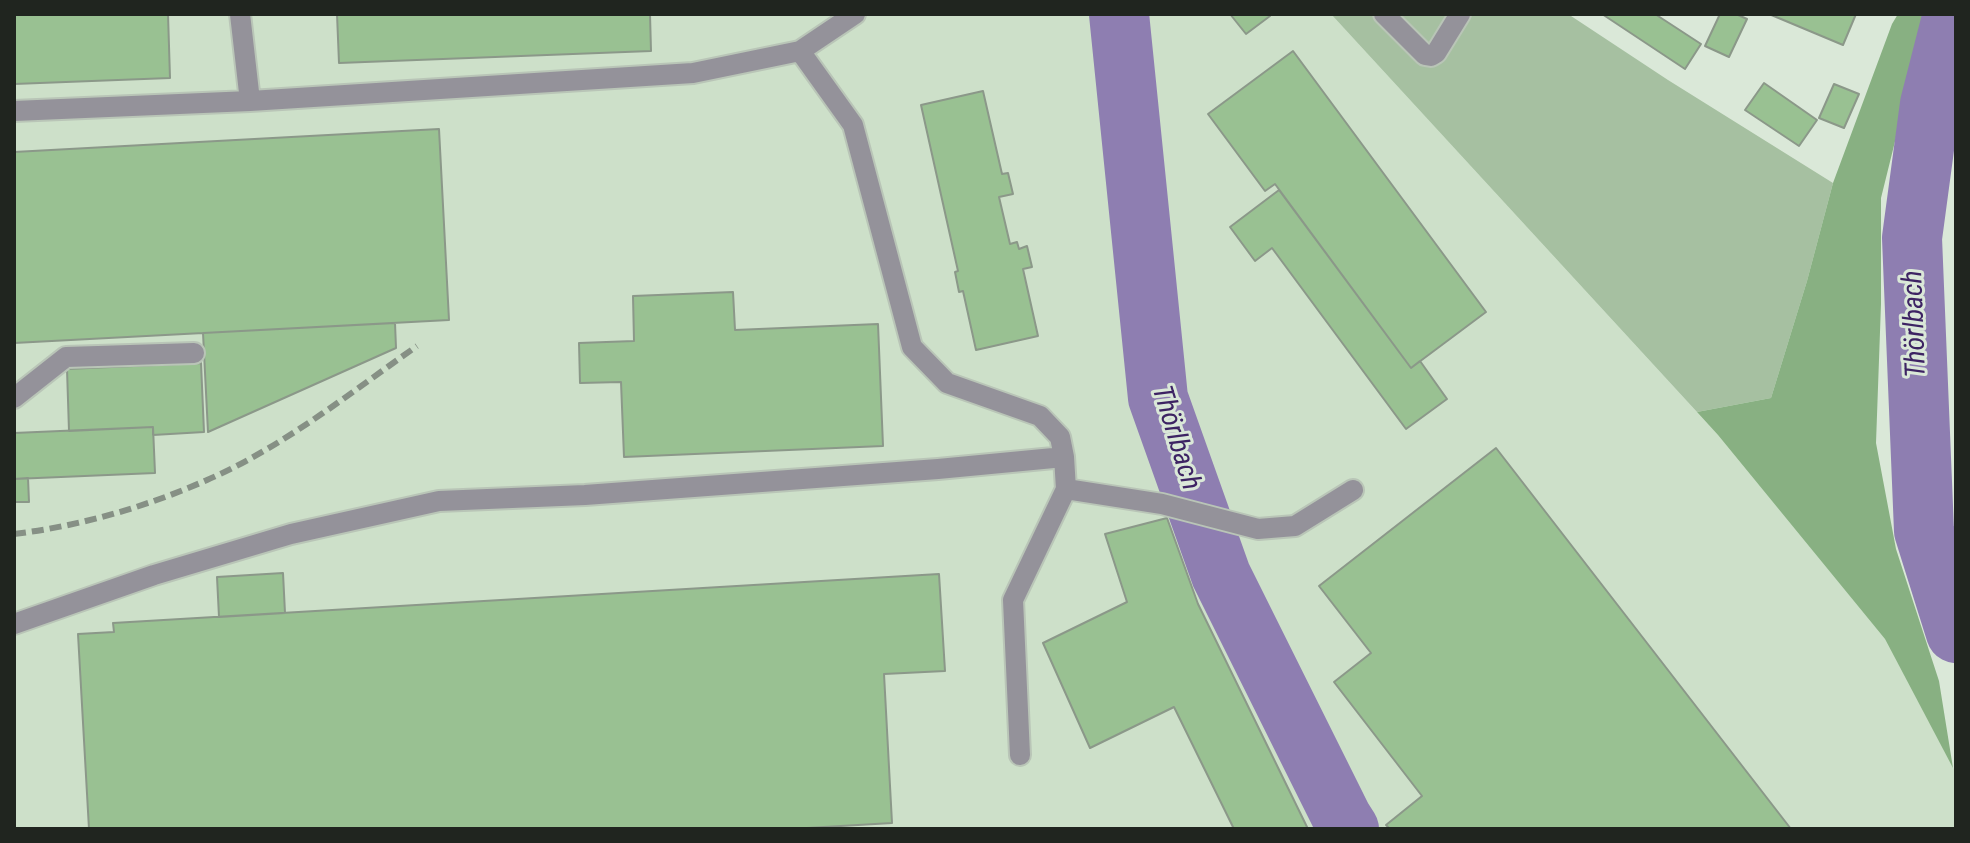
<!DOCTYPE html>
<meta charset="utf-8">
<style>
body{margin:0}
#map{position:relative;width:1970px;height:843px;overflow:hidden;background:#dae8d8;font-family:"Roboto Condensed",sans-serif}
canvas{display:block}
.frame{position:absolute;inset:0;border:16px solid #20251f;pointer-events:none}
</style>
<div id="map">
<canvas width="1970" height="843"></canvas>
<div class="frame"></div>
</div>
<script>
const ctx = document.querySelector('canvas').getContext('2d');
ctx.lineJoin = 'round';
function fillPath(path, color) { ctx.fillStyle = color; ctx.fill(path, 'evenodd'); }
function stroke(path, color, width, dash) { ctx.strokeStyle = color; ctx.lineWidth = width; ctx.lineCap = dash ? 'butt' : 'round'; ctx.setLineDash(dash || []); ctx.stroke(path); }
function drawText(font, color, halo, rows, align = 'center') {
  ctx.font = font + ' "Roboto Condensed",sans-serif'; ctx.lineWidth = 6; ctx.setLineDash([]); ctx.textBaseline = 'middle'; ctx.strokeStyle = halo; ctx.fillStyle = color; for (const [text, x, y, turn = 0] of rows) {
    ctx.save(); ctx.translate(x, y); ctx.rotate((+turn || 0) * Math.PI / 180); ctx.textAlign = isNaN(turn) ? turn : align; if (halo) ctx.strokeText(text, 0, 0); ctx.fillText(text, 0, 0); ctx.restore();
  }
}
fillPath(new Path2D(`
 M14 14H1331L1718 435 1885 639 1956 773V829H14Z`), '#cde0c9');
fillPath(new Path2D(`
 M1331 14H1568L1668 80 1833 183 1807 281 1771 398 1697 412Z`), '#a6c0a1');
fillPath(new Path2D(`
 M1898 14H1931L1906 97 1881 198V304L1876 443 1896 549 1939 681 1953 768 1885 639 1718 435 1697 412 1771 398 1807 281 1833 183 1892 24Z`), '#88b082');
stroke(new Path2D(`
 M1119 14 1158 398 1221 575 1342 818 1349 829
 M1953 14 1930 104 1912 238 1924 531 1956 633`), '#8e7eb1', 60);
const building = new Path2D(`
 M14 14H168L170 78 14 84Z
 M337 14H650L651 51 339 63Z
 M1230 14H1268L1270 16 1246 34Z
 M1602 14H1655L1701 44 1685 69Z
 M1720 14H1736L1747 19 1729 57 1705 46Z
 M1769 14H1856L1843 45Z
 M1293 51 1486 312 1411 368 1275 184 1265 191 1208 114Z
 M1764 83 1817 120 1799 146 1745 110Z
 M1834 84 1859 94 1844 128 1819 118Z
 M983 91 1002 174 1008 173 1013 194 999 197 1010 244 1017 242 1019 249 1027 246 1032 267 1023 269 1038 336 976 350 963 291 959 292 955 272 958 271 921 105Z
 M439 129 449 320 14 343V152Z
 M1279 190 1411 368 1420 361 1447 399 1406 429 1272 248 1255 261 1230 227Z
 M733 292 735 330 878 324 883 446 624 457 621 382 580 383 579 343 634 341 633 296Z
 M395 323 396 348 208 432 203 333Z
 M201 363 204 432 153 435V427L69 431 67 369Z
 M153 427 155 473 14 479V433Z
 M1496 448 1791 829H1390L1386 825 1422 796 1334 682 1371 653 1319 586Z
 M28 478 29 502H14V479Z
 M1167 518 1198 604 1308 829H1234L1174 707 1090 748 1043 643 1127 602 1105 534Z
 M283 573 285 613 219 617 217 577Z
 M939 574 945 671 884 674 892 823 790 829H89L78 634 114 632 113 623Z`);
fillPath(building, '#99c192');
stroke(building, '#8b9889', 2);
const lane = new Path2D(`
 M240 14 250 101
 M1384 14 1425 55 1431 56 1436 53 1460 14
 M800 51 853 125 912 347 947 383 1040 416 1060 437 1064 457 1066 489 1013 600 1020 755
 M14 111 250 101 693 73 800 51 855 14
 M14 398 66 357 194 353
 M1066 489 1162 504 1258 529 1295 526 1353 490
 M14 624 154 575 291 534 439 501 585 495 938 469 1064 457`);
stroke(lane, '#b9c5b7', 24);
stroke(lane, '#94929a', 20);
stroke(new Path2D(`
 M14 534C80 526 146 507 207 480 283 447 350 393 417 346`), '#869085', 6, [12, 6]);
drawText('italic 28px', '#3d2363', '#dae8d8', [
 ["Thörlbach",1916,324,-92],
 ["Thörlbach",1175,438,73]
]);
</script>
